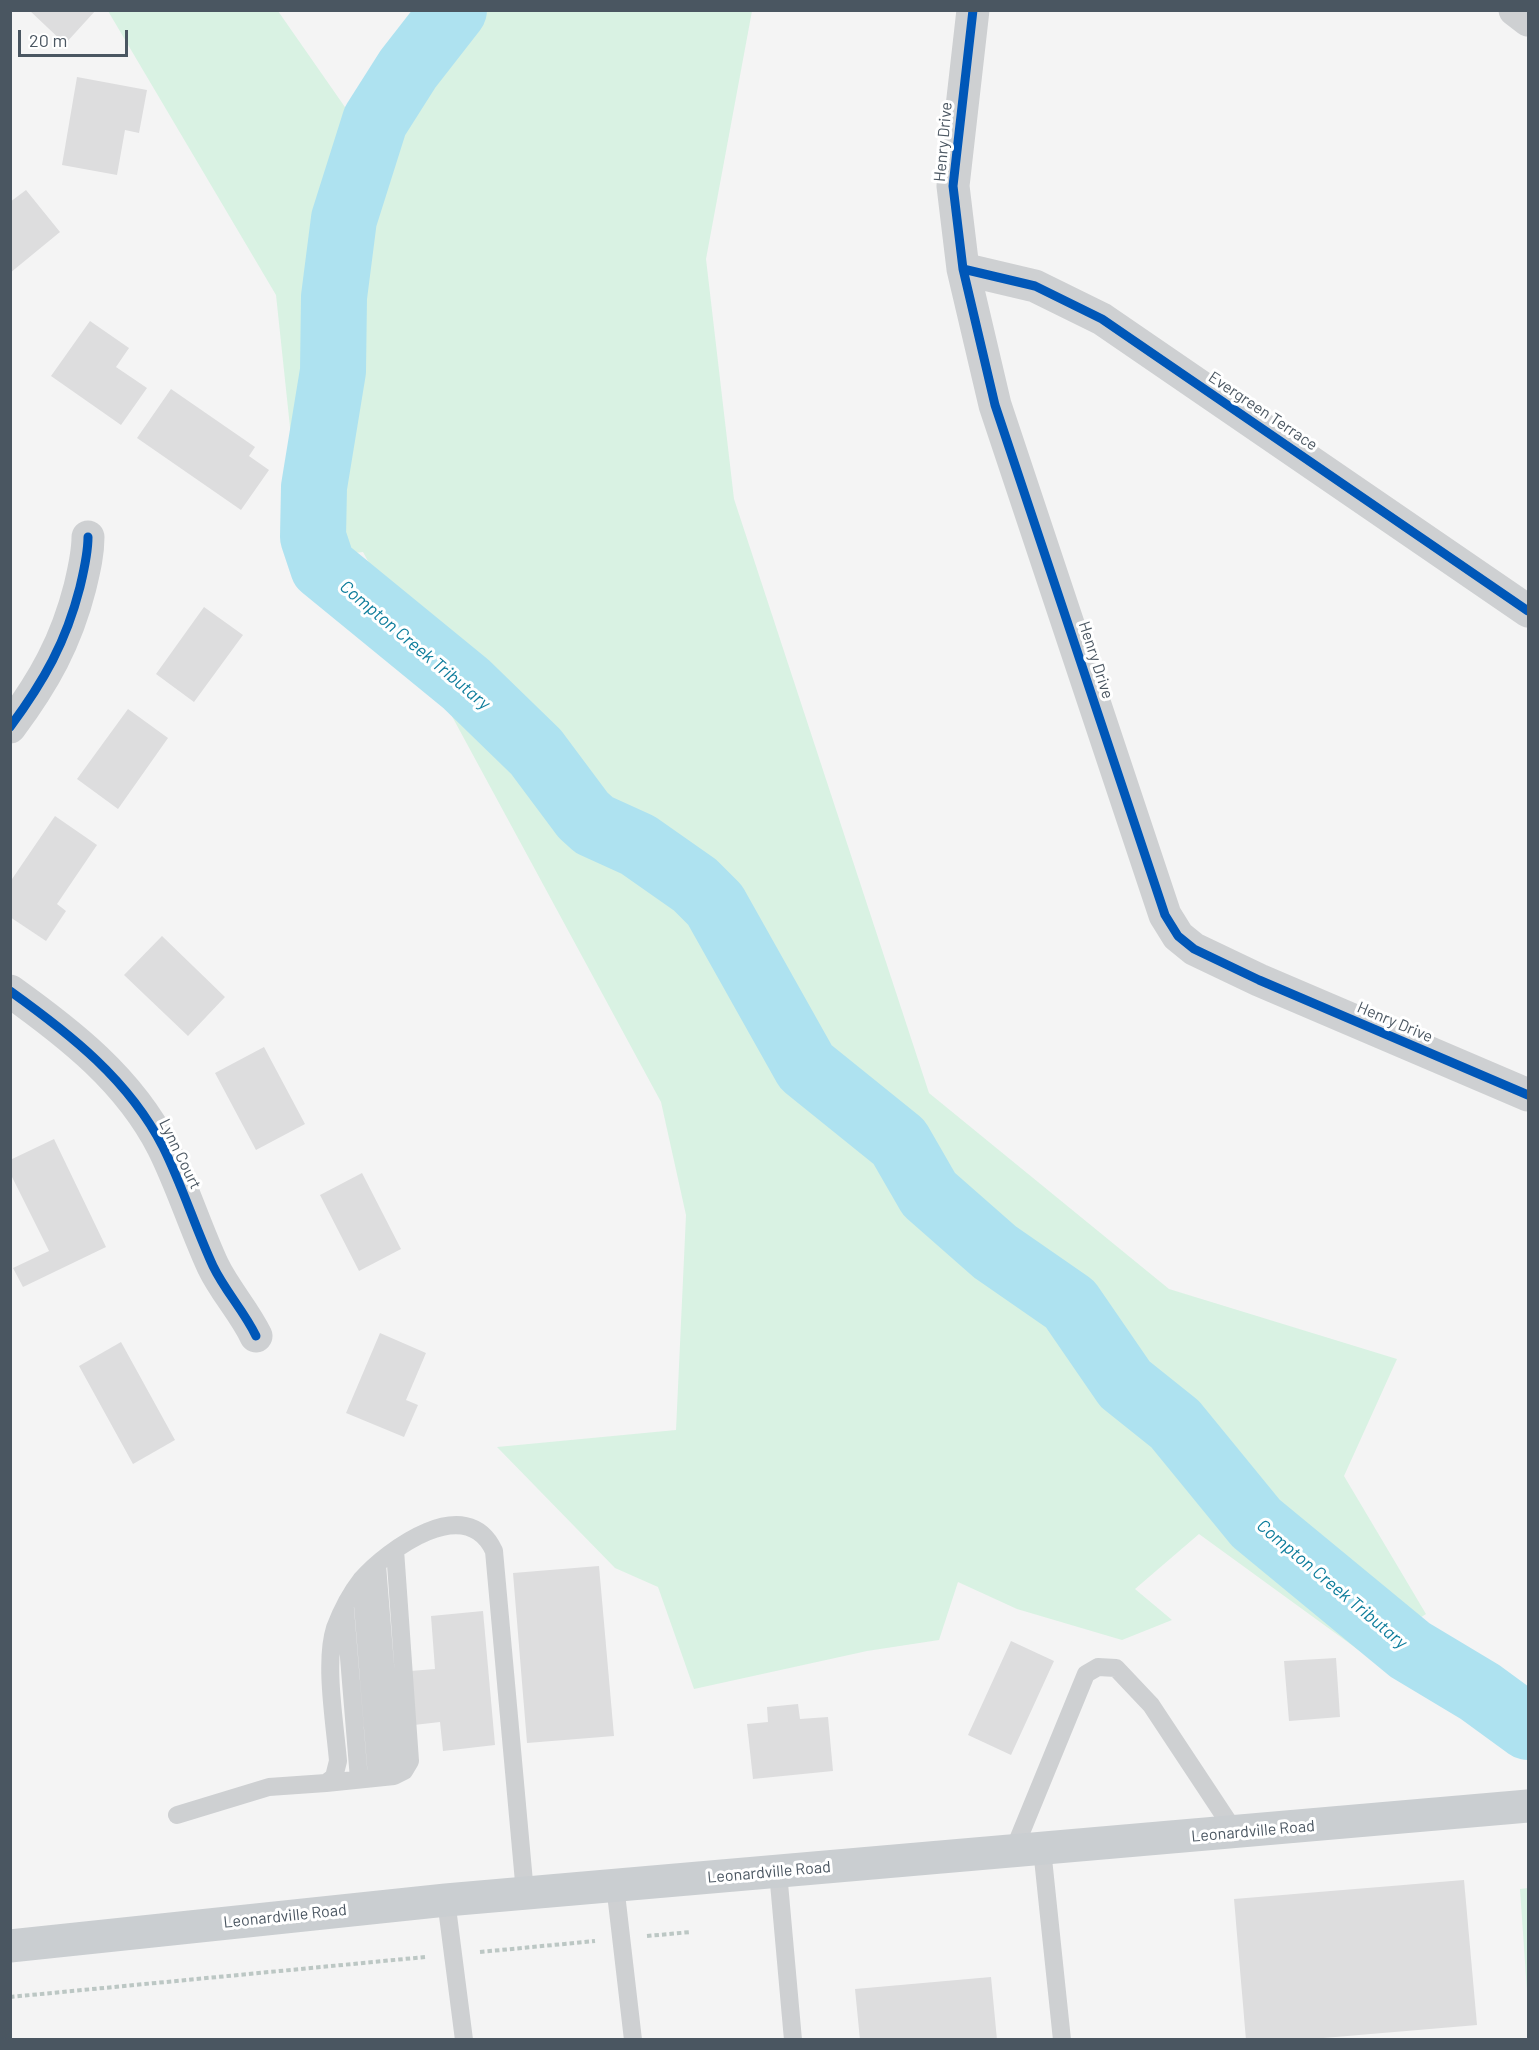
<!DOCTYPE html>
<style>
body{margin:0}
#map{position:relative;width:1539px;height:2050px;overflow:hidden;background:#f4f4f4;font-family:Barlow,sans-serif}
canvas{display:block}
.frame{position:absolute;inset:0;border:12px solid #4a5661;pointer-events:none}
.scale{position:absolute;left:18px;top:30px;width:110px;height:27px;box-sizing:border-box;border:3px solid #4a5661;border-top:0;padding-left:8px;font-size:18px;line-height:21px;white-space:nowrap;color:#4a5661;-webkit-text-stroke:4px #fff;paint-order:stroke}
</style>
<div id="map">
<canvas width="1539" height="2050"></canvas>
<div class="frame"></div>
<div class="scale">20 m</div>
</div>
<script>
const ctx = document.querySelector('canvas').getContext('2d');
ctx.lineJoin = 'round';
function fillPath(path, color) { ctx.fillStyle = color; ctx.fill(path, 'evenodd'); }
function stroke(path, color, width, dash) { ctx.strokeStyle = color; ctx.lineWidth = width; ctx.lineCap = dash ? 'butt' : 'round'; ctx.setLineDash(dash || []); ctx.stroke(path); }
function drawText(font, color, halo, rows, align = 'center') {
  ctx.font = font + ' Barlow,sans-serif'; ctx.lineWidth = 6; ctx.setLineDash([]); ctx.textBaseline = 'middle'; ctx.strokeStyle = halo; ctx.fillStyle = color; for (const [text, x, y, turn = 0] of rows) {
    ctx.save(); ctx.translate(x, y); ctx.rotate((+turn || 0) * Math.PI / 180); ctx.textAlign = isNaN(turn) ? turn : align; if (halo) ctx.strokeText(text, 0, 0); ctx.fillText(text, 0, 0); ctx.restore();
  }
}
fillPath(new Path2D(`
 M108 11H278L347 110 428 11H752L706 259 734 499 929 1093 1169 1289 1397 1359 1344 1476 1426 1614 1364 1654 1199 1534 1135 1589 1172 1620 1122 1640 1017 1609 958 1582 939 1640 867 1651 694 1689 658 1587 615 1568 497 1447 676 1430 686 1215 661 1102 363 552 304 559 276 295Z
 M1528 1888V2006L1520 1889Z`), '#d9f2e3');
stroke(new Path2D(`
 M454 10 408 69 375 121 344 219 334 297 333 371 314 487 313 537 323 567 466 684 536 752 583 815 594 825 638 845 695 885 715 905 806 1067 899 1142 929 1194 995 1252 1070 1304 1125 1384 1175 1424 1256 1523 1410 1650 1480 1692 1528 1727`), '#aee2f0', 66);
fillPath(new Path2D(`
 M29 10H96L65 44Z
 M77 77 147 90 139 133 125 130 117 175 62 165Z
 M26 190 60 232 10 273V202Z
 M90 321 129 348 116 367 147 388 121 425 51 376Z
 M171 389 255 447 249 456 269 470 241 510 137 438Z
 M204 607 243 635 194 702 156 674Z
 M128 709 168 738 118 809 77 779Z
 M55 816 97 845 57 904 66 911 46 941 10 917V882Z
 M162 936 225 997 188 1036 124 975Z
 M264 1047 305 1124 256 1150 215 1073Z
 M54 1139 106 1247 23 1287 13 1268 49 1251 10 1173V1160Z
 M362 1173 401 1249 359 1271 320 1195Z
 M380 1333 426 1353 406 1400 418 1405 404 1437 346 1413Z
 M121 1342 175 1440 133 1464 79 1366Z
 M599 1566 614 1736 527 1743 513 1573Z
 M483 1611 495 1745 443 1751 440 1722 379 1729 378 1726 361 1727 357 1680 374 1678V1674L435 1669 431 1616Z
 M1011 1641 1054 1661 1011 1755 968 1735Z
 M1336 1658 1340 1717 1289 1721 1284 1661Z
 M798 1704 800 1719 828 1717 833 1771 753 1779 747 1724 768 1722 767 1707Z
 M1464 1880 1477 2025 1300 2040H1246L1234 1899Z
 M991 1977 997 2040H860L855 1989Z`), '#ddddde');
stroke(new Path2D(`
 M647 1936 691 1932
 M480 1952 595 1941
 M10 1997 425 1957`), '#bcc7c4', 4, [4.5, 3]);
stroke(new Path2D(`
 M377 1565 394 1776
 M361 1581 377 1777
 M345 1609 359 1779
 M326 1783 394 1776 404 1771 410 1761 395 1550
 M177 1815 269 1787 326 1783 334 1777 338 1761C335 1724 324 1662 335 1628 341 1612 350 1594 361 1580 387 1550 467 1491 494 1551L525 1893
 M1042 1849 1062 2040
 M1013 1852 1086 1674 1098 1667 1116 1668 1151 1705 1235 1832
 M778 1872 793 2040
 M615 1885 633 2040
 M446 1900 464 2040`), '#ced0d2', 18);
stroke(new Path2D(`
 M973 10 953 186 963 269 995 405 1165 915 1178 936 1194 949 1259 980 1528 1095
 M1515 10 1528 20
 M963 269 1035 286 1102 319 1528 611
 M10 727C44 681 66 642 80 587 84 570 88 554 88 537
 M10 991C70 1034 129 1080 163 1147 182 1185 195 1227 213 1266 225 1291 244 1311 256 1336`), '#ced0d2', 33);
stroke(new Path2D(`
 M10 1946 446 1900 1528 1806`), '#caced1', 33);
stroke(new Path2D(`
 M973 10 953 186 963 269 995 405 1165 915 1178 936 1194 949 1259 980 1528 1095
 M963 269 1035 286 1102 319 1528 611
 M10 727C44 681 66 642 80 587 84 570 88 554 88 537
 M10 991C70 1034 129 1080 163 1147 182 1185 195 1227 213 1266 225 1291 244 1311 256 1336`), '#0057b8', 9);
drawText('16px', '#4a5661', '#fff', [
 ["Henry Drive",943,142,-85],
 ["Evergreen Terrace",1263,411,34],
 ["Henry Drive",1096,660,72],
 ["Henry Drive",1395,1022,23],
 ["Lynn Court",180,1154,64],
 ["Leonardville Road",1253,1831,-5],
 ["Leonardville Road",769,1872,-5],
 ["Leonardville Road",285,1916,-6]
]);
drawText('italic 18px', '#0c7c9b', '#fff', [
 ["Compton Creek Tributary",415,645,40],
 ["Compton Creek Tributary",1332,1584,40]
]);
</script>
